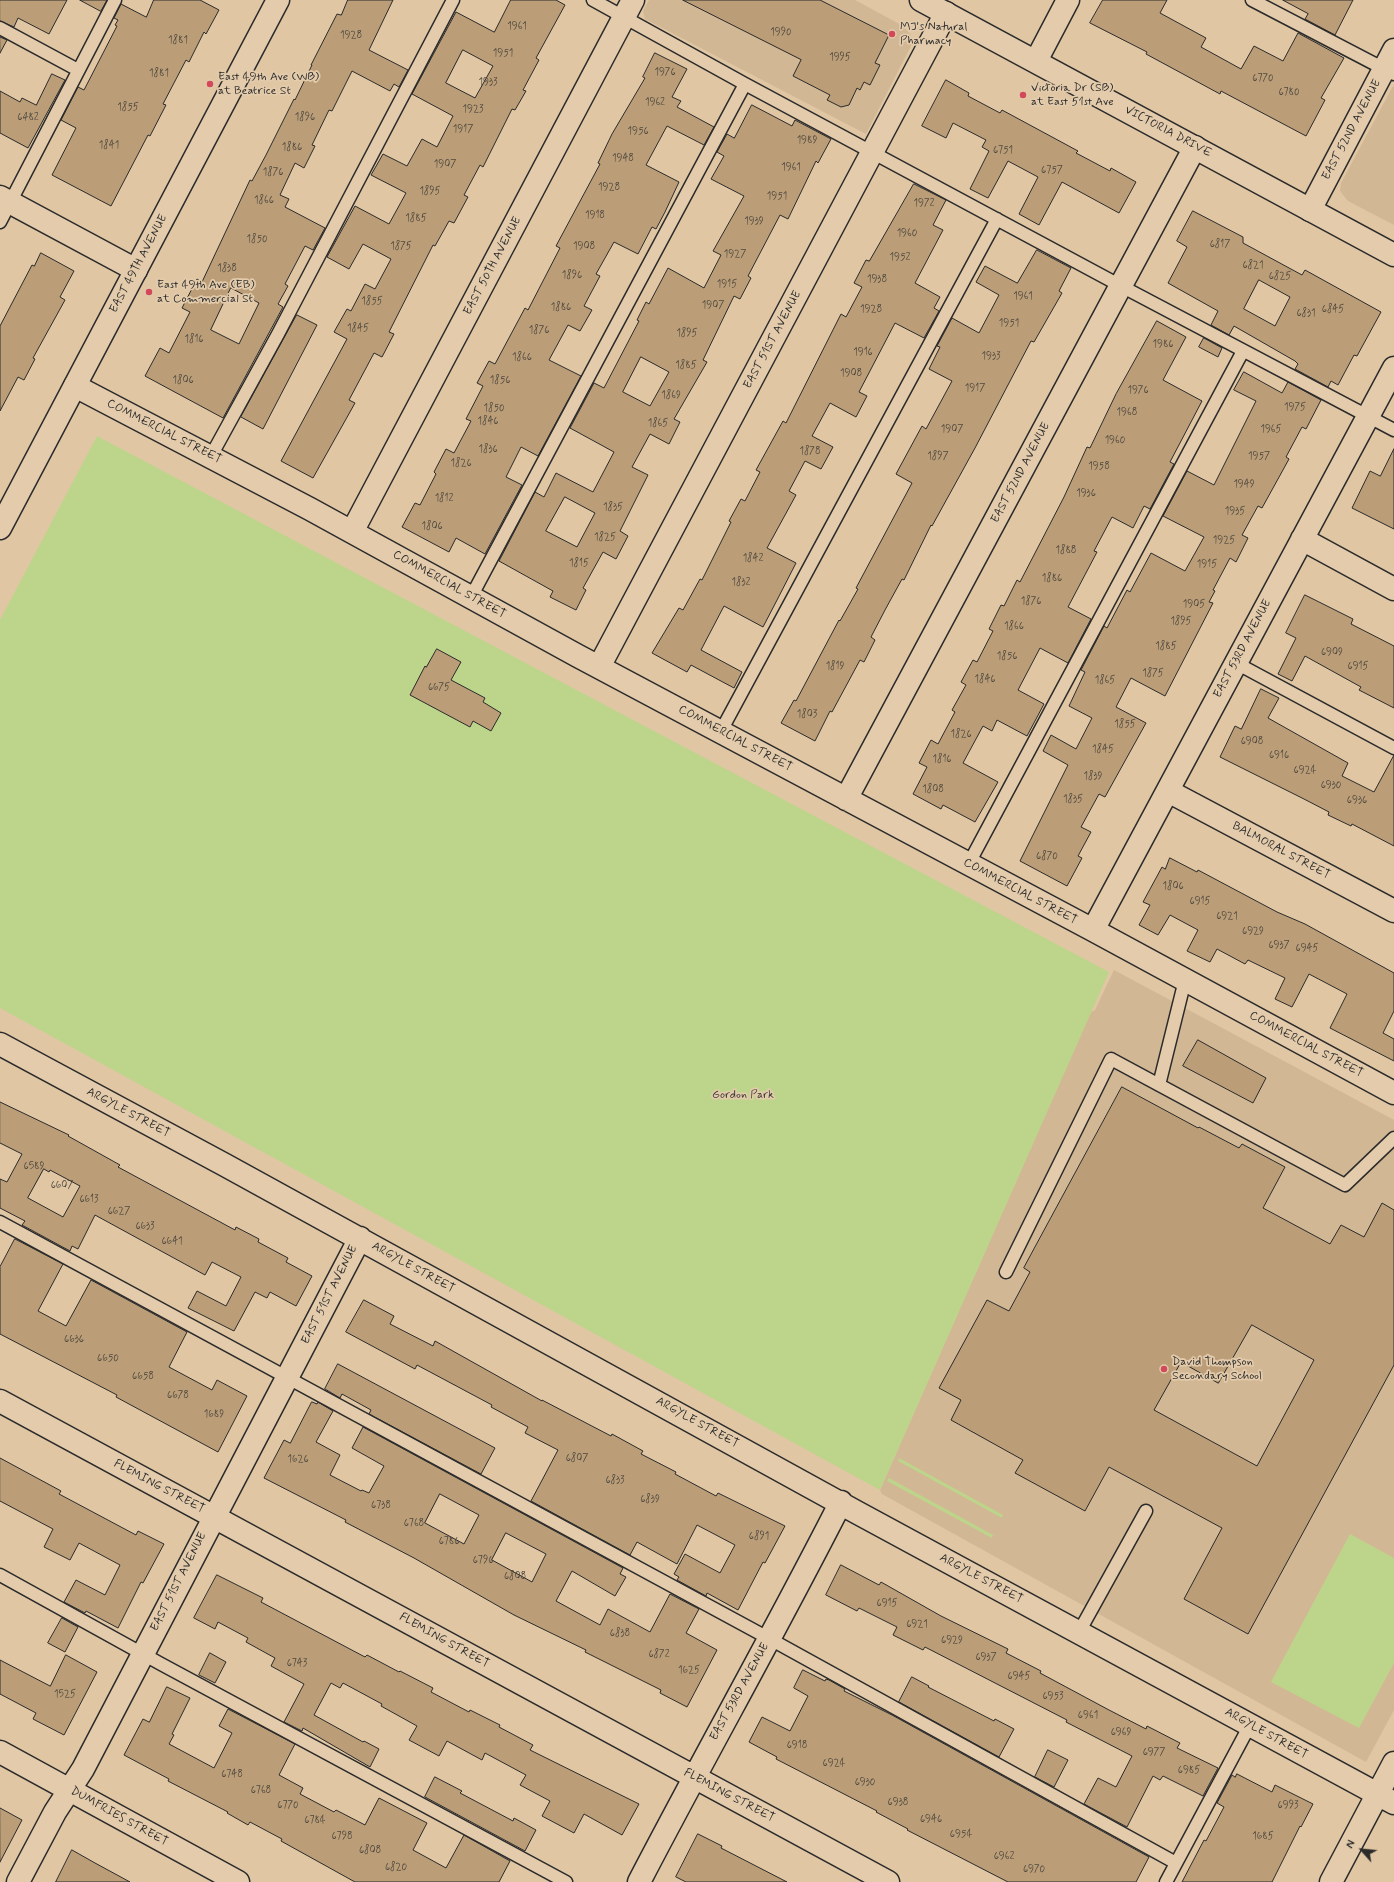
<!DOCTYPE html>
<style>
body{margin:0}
#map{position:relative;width:1394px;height:1882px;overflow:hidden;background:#e0c6a3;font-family:Mynerve,sans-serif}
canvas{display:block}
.north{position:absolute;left:1342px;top:1830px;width:40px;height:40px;-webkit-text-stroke:3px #e3cbab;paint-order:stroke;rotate:297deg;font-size:11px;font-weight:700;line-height:16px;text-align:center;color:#2b2b2b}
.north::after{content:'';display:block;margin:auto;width:14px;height:18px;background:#2b2b2b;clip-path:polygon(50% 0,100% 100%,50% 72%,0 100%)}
</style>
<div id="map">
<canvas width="1394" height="1882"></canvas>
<div class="north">N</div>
</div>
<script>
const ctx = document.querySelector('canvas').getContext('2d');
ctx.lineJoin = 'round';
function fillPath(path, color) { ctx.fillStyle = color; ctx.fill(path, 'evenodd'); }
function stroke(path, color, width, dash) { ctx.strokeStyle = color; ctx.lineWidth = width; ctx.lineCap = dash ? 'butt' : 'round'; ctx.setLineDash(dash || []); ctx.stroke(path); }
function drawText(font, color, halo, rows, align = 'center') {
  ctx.font = font + ' Mynerve,sans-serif'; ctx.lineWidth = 3.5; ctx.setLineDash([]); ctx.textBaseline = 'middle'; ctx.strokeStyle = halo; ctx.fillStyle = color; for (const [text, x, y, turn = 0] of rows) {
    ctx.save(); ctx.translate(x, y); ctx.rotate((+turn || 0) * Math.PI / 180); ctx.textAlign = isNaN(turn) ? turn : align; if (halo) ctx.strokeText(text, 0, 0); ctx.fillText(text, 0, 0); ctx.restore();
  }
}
fillPath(new Path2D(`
 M649 0H855L903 26 911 35V46L866 134 645 19 643 11Z
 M1393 86 1394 87V225L1348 201 1340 191 1341 183Z
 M1114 970 1394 1120V1710L1366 1762 882 1494 880 1490 1090 1013 1095 1010Z`), '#d2b794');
fillPath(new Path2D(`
 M97 436 1109 972 880 1490 0 1008V620Z
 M899 1458 1003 1515 1002 1518 898 1461Z
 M889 1478 993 1535 992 1538 887 1481Z
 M1350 1534 1394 1558V1663L1359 1728 1271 1682Z`), '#bdd58b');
const building = new Path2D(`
 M0 0H67L49 34 18 18 14 27 0 21Z
 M80 0H107L101 11Z
 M154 0H200L219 10 206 34 204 32 189 62 186 60 163 104 166 105 150 136 148 135 111 206 52 175 76 128 61 120 78 87 84 90 117 26 115 25 118 20 114 18 121 4 146 17Z
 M348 0H393L369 50 408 70 399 87 394 84 390 91 352 71 332 111 329 110 312 145 315 146 304 168 295 163 280 195 289 199 285 207 325 228 313 250 305 246 285 284 288 286 278 304 283 307 223 418 145 376 160 348 169 353 190 312 182 308 197 279 202 282 250 180 252 181 266 155 294 99 295 100 312 65H311L337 14 341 15ZM231 288 259 303 239 344 211 330Z
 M511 0H556L565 5 536 58 539 60 523 90 526 91 515 110 512 109 483 167 480 165 464 195 468 197 454 223 449 221 435 246 433 245 389 332 394 334 382 357 374 353 349 400 355 403 313 478 281 461 347 339 334 332 347 309 351 311 365 284 375 289 391 259 363 244 349 269 327 257 355 206 389 224 406 193 371 175 383 154 407 166 422 139 437 147 453 116 412 94 456 12 494 32ZM463 50 493 66 475 98 446 83Z
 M683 0H820L889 35 875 63 880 65 870 85 864 82 860 90 857 88 849 105 841 107 827 100 830 95 793 76 801 60Z
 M1103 0H1167L1160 13 1206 38 1201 47 1241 69 1254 46 1283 61 1298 33 1344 58 1321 98 1325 100 1306 136 1221 91 1220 94 1146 54 1147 52 1090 23Z
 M1283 0H1353L1335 35 1305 19 1308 14Z
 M0 37 7 40 0 53Z
 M655 53 687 69 672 97 681 101 677 107 714 127 704 145 667 126 646 165 679 182 665 212 656 229 652 227 638 254 614 242 596 274 600 276 584 306 592 310 580 331 568 325 549 360 581 376 538 456 521 447 506 477 522 485 485 554 456 538 449 552 402 527 415 503 420 505 436 474 434 472 446 449 454 453 471 421 466 419 483 386 477 383 489 361 495 364 525 308 528 310 560 248 556 246 600 164 598 163 612 134 645 78 643 77Z
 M52 74 65 80 28 148 0 133V91L20 102 22 98 36 105Z
 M946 80 969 93 968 96 1000 113 1002 110 1078 151 1076 153 1110 171 1111 168 1136 182 1119 213 1062 182 1039 225 1019 214 1038 177 1008 161 988 198 970 189 989 151 982 147 986 140 953 123 946 138 922 126Z
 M752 105 792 126 795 120 831 139 818 163 816 161 788 219 780 215 748 276 751 278 740 299 734 296 703 360 707 362 674 419 680 422 669 444 650 434 632 467 648 475 620 531 628 536 616 559 603 552 583 588 586 590 576 610 550 597 553 591 499 561 535 492 544 497 556 473 593 492 614 452 570 428 594 383 604 388 639 321 637 320 646 302 649 304 668 268 704 288 721 255 713 251 744 196 711 179 724 156 717 152 727 134 734 138ZM641 357 669 372 650 406 623 392ZM565 497 595 513 577 547 546 531Z
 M914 184 946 200 933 225 943 230 915 283 940 297 934 308 939 311 924 338 895 323 859 392 867 396 856 417 830 403 812 436 833 447 821 469 805 461 789 491 796 495 767 548 796 563 776 602 763 627 724 606 701 650 742 672 734 688 691 665 687 672 652 653 679 608 683 610 700 579 702 580 731 522 729 521 741 499 745 501 760 472 756 470 783 421 786 423 841 314 846 317 862 287 854 283 866 260 869 261Z
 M1193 211 1243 237V243L1302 275 1305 270 1381 312 1357 356 1354 355 1338 385 1331 381 1328 387 1295 369 1298 364 1295 361 1234 326 1229 335 1211 325 1218 311 1168 283 1187 247 1177 241ZM1259 280 1290 297 1275 326 1244 309Z
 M1037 250 1071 268 1059 291 1062 293 1034 342 1031 341 975 448 932 526 931 525 904 580 902 579 885 610 871 637 875 640 864 662 860 660 832 712 830 711 815 741 781 723 794 700 796 701 839 620 840 621 858 589 856 588 912 483 896 474 922 426 926 429 952 381 929 369 940 347 937 346 952 318 979 333 999 295 976 282 985 266 1017 283Z
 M41 253 74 271 60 297 65 300 33 358 35 359 24 380 18 377 0 411V326L32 265 34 266Z
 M297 315 317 325 263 429 241 417Z
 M1157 321 1186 337 1163 380 1202 401 1170 462 1174 464 1150 509 1144 506 1133 528 1112 517 1094 551 1097 552 1068 607 1091 619 1068 663 1040 648 1018 690 1044 704 1027 736 997 720 992 731 983 726 963 763 998 782 975 822 943 805 941 809 913 794 927 767 919 763 931 740 938 744 955 712 952 710 966 685 961 682 973 660 977 662 993 631 989 629 1001 605 1004 606 1017 580 1020 582 1064 497 1087 447 1090 448 1116 394Z
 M1204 338 1222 348 1218 357 1199 347Z
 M1244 372 1282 393 1288 382 1321 400 1306 429 1302 427 1286 457 1289 459 1262 508 1258 506 1242 535 1248 538 1236 562 1230 558 1213 590 1215 591 1209 602 1213 603 1165 696 1131 678 1116 707 1146 723 1105 797 1099 794 1081 827 1091 832 1078 856 1082 858 1067 886 1020 861 1068 765 1043 751 1051 735 1076 749 1092 718 1069 706 1085 672 1081 670 1104 626 1107 628 1127 590 1130 592 1151 553 1185 571 1204 537 1163 516 1187 471 1214 485 1256 401 1234 390Z
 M1394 449V529L1352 508 1370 471 1380 476Z
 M1305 595 1353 619 1351 624 1394 646V708L1359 690 1361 687 1305 656 1292 681 1278 674 1296 638 1286 633Z
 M437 649 461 662 451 680 485 698 483 702 501 713 491 731 473 721 470 727 410 695 425 666 426 667Z
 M1261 689 1279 698 1268 718 1348 763 1342 776 1374 792 1394 755V846L1352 824 1351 826 1328 815 1329 812 1304 799 1220 757 1235 726 1241 729Z
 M1170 858 1197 872 1198 870 1277 912 1305 924 1394 973V1011L1383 1033 1394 1039V1061L1330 1028 1347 994 1309 974 1292 1007 1275 999 1285 978 1248 960 1245 964 1217 949 1210 962 1187 951 1198 930 1170 915 1158 935 1139 925 1150 905 1143 902 1162 867 1165 869Z
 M1198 1040 1266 1078 1253 1103 1183 1066Z
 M1122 1087 1198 1128 1199 1127 1239 1148 1242 1144 1285 1167 1263 1208 1330 1244 1341 1225 1364 1237 1382 1203 1394 1210V1365L1248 1634 1184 1599 1222 1528 1109 1467 1085 1511 1015 1473 1023 1460 951 1420 961 1400 939 1388 987 1300 1009 1311 1030 1272 1024 1268ZM1252 1325 1314 1360 1257 1466 1154 1410 1181 1362 1218 1383Z
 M0 1102 69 1135 68 1136 120 1165 118 1167 235 1230 236 1227 259 1239 258 1242 288 1258 286 1262 312 1276 296 1306 270 1292 267 1298 255 1292 234 1331 188 1308 197 1291 226 1306 241 1277 212 1262 205 1275 95 1215 78 1249 72 1246 70 1251 22 1225 25 1221 0 1208V1179L7 1182 22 1154 0 1143ZM44 1169 49 1172 50 1170 80 1186 63 1217 28 1198Z
 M15 1239 63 1264 38 1311 66 1326 91 1280 187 1332 169 1367 212 1390 217 1380 247 1396 218 1452 116 1397 117 1395 0 1334V1267Z
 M364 1300 394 1316 390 1324 433 1346 435 1341 542 1401V1400L611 1436 612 1434 643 1451 641 1454 676 1472 675 1474 716 1496 718 1493 785 1526 765 1563 763 1562 738 1610 707 1593 706 1596 677 1580 679 1577 674 1574 685 1554 720 1573 735 1545 697 1525 677 1564 637 1542 630 1555 531 1501 558 1450 525 1433 528 1427 491 1407 492 1405 417 1365 415 1369 346 1332Z
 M338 1364 495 1448 481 1474 369 1414 371 1410 342 1394 340 1398 325 1389Z
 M312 1402 317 1404 318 1402 333 1411 316 1442 340 1455 330 1475 361 1491 362 1490 369 1493 384 1466 352 1448 363 1427 623 1568 620 1574 626 1577 615 1596 572 1571 556 1601 600 1625 608 1609 650 1632 670 1594 699 1609 686 1633 717 1650 687 1707 660 1693 661 1690 585 1652 586 1650 514 1615 414 1558 345 1522 346 1520 264 1478 284 1440 290 1443ZM440 1494 479 1515 464 1544 425 1523ZM506 1533 546 1554 532 1582 492 1560Z
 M0 1458 61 1491 59 1494 136 1535 138 1531 164 1544 143 1583 141 1582 118 1628 86 1611 85 1613 64 1602 76 1580 105 1595 120 1565 79 1543 70 1560 44 1547 53 1529 0 1501Z
 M841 1565 879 1585 881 1582 941 1616 1008 1649 1006 1653 1041 1671 1040 1673 1109 1710 1146 1729 1147 1726 1180 1743 1177 1748 1218 1768 1203 1796 1163 1776 1160 1780 1153 1776 1127 1827 1084 1804 1098 1778 1116 1787 1132 1756 1066 1722 1067 1720 925 1647 923 1650 893 1635 897 1627 859 1608 857 1611 826 1595Z
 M217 1575 263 1598 261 1602 365 1657 367 1655 399 1672 400 1671 433 1688 431 1692 469 1712 470 1710 500 1725 499 1727 533 1745 530 1750 639 1804 622 1835 584 1814 574 1833 542 1816 550 1801 520 1785 526 1775 485 1753 482 1760 447 1741 439 1756 409 1740 417 1726 381 1706 382 1704 343 1683 340 1688 331 1683 314 1715 363 1742 364 1741 379 1749 370 1767 303 1728 302 1731 284 1722 304 1684 271 1666 275 1658 246 1642 248 1638 218 1622 215 1629 194 1618Z
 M62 1618 78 1627 65 1652 48 1643Z
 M210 1653 226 1662 215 1683 199 1675Z
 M66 1655 97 1672 64 1735 33 1719 36 1713 0 1694V1660L50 1686Z
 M803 1670 825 1681 826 1679 829 1680 845 1689 844 1691 892 1715 1149 1857 1136 1882H1008L907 1830 908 1829 876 1812 877 1811 776 1759 777 1757 749 1742 762 1717 790 1731 808 1696 794 1688Z
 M912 1677 929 1686 928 1687 994 1721 995 1719 1014 1729 999 1757 899 1702Z
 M167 1687 190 1698 172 1734 174 1735 169 1744 214 1768 232 1733 219 1726 228 1709 295 1744 279 1775 303 1788 300 1794 334 1812 336 1810 365 1825 379 1798 427 1823 413 1850 446 1868 464 1835 510 1861 499 1882H355L281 1841 282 1839 250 1822 248 1825 227 1813 228 1812 168 1781 169 1779 124 1755 143 1719 149 1722Z
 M1048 1750 1068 1760 1054 1787 1035 1777Z
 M1237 1774 1272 1792 1275 1785 1313 1804 1301 1827 1300 1826 1272 1882H1182L1204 1840 1206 1841 1224 1807 1217 1803 1232 1775 1235 1777Z
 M435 1777 462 1791 460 1793 513 1821 514 1818 536 1830 525 1851 425 1797Z
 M0 1808 22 1820 0 1862Z
 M698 1834 722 1846 721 1848 787 1882H686L676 1877Z
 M72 1850 95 1863 130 1882H56Z`);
fillPath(building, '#bb9e78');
stroke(building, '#2b2b2b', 1);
const service = new Path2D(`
 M593 0 745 84 1121 286 1394 430
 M1252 0 1394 74
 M0 28 78 70
 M0 222 115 0
 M211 456 278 334 453 0
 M471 597 745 84
 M1236 663 1394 748
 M721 731 997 219
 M968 865 1243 351
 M1159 1085 1185 980
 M0 1222 770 1639 1176 1863
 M1006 1272 1111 1059 1345 1185 1394 1138
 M0 1575 161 1664 566 1882
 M1079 1632 1146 1511
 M1166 1882 1250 1725`);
const minor = new Path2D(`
 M1036 61 1068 0
 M0 197 136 270
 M1310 210 1394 50
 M75 386 310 509 578 656 1093 930 1394 1093
 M352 532 633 0
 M1302 539 1394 589
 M599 667 946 13
 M1168 791 1394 911
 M846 799 1195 147
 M1093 930 1394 368
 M0 1044 225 1165 858 1513 1394 1803
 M0 1401 888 1882
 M0 1752 238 1882
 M18 1882 55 1812 83 1769 360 1238
 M639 1882C705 1755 776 1630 841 1502
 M1331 1882 1394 1763`);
const tertiary = new Path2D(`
 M921 0 1394 255
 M0 528 278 0`);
stroke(service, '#2b2b2b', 15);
stroke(minor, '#2b2b2b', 25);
stroke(tertiary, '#2b2b2b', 25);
stroke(service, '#e3cbab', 12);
stroke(minor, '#e3cbab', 22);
stroke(tertiary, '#e3cbab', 22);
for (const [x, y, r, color] of [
 [892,34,4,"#d1495b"],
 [210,84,4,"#d1495b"],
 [1023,95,4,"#d1495b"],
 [149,292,4,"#d1495b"],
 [1164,1369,4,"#d1495b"]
]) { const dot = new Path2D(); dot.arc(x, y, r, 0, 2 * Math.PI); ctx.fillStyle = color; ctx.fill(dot); stroke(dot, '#e3cbab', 1.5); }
drawText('10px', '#4f483e', null, [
 ["1961",517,27],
 ["1990",781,33],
 ["1928",351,36],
 ["1881",178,41],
 ["1951",503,54],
 ["1995",840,58],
 ["1976",665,73],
 ["1881",159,74],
 ["6770",1263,79],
 ["1933",488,83],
 ["6780",1289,93],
 ["1962",655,103],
 ["1855",128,108],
 ["1923",473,110],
 ["6482",28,118],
 ["1896",305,118],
 ["1917",463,130],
 ["1956",638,132],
 ["1989",807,141],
 ["1841",109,146],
 ["1886",292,148],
 ["6751",1003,151],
 ["1948",623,159],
 ["1907",445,165],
 ["1961",791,168],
 ["6757",1052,171],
 ["1876",273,173],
 ["1928",609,188],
 ["1895",430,192],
 ["1951",777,197],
 ["1866",264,201],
 ["1972",924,204],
 ["1918",595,216],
 ["1885",416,219],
 ["1939",754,222],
 ["1960",907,234],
 ["1850",257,240],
 ["6817",1220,245],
 ["1875",401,247],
 ["1908",584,247],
 ["1927",735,255],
 ["1952",900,258],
 ["6821",1253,266],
 ["1838",227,269],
 ["1896",572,276],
 ["6825",1280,277],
 ["1938",877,280],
 ["1915",727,285],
 ["1961",1023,297],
 ["1855",372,302],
 ["1907",713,306],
 ["1886",561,308],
 ["1928",871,310],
 ["6845",1333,310],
 ["6831",1306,314],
 ["1951",1009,324],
 ["1845",358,329],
 ["1876",539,331],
 ["1895",687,334],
 ["1816",194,340],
 ["1986",1163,345],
 ["1916",863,353],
 ["1933",991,357],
 ["1866",522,358],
 ["1885",686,366],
 ["1908",851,374],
 ["1806",183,381],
 ["1856",500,381],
 ["1917",975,389],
 ["1976",1138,391],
 ["1869",671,396],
 ["1975",1295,408],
 ["1850",494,409],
 ["1968",1127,413],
 ["1846",488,422],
 ["1865",658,424],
 ["1907",952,430],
 ["1965",1271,430],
 ["1960",1115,441],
 ["1836",488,450],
 ["1878",810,452],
 ["1897",938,457],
 ["1957",1259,457],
 ["1826",461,464],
 ["1958",1099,467],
 ["1949",1244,485],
 ["1936",1086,494],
 ["1812",444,499],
 ["1835",613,508],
 ["1935",1235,512],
 ["1806",432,527],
 ["1825",605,538],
 ["1925",1224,541],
 ["1888",1066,551],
 ["1842",753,559],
 ["1815",579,564],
 ["1915",1207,565],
 ["1886",1052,579],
 ["1832",741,583],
 ["1876",1031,602],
 ["1905",1194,605],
 ["1895",1181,622],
 ["1866",1014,627],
 ["1885",1166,647],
 ["6909",1332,653],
 ["1856",1007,657],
 ["1819",835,667],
 ["6915",1358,667],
 ["1875",1153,674],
 ["1846",985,680],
 ["1865",1105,681],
 ["6675",439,688],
 ["1803",807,715],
 ["1855",1125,725],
 ["1826",961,735],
 ["6908",1252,742],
 ["1845",1103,750],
 ["6916",1279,756],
 ["1816",942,760],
 ["6924",1305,771],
 ["1839",1093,777],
 ["6930",1331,786],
 ["1808",933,790],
 ["1835",1073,800],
 ["6936",1357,801],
 ["6870",1047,857],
 ["1806",1173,887],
 ["6915",1200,902],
 ["6921",1227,917],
 ["6929",1253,932],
 ["6937",1279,946],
 ["6945",1307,949],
 ["6589",34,1167],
 ["6607",62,1186],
 ["6613",89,1200],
 ["6627",119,1212],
 ["6633",145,1227],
 ["6641",172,1242],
 ["6636",74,1340],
 ["6650",108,1359],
 ["6658",143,1377],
 ["6678",178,1396],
 ["1689",214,1415],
 ["6807",577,1459],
 ["1626",298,1460],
 ["6833",615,1481],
 ["6839",650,1500],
 ["6738",381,1506],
 ["6768",414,1524],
 ["6891",759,1537],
 ["6786",449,1542],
 ["6796",483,1561],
 ["6808",515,1577],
 ["6915",887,1604],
 ["6921",917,1625],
 ["6838",620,1634],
 ["6929",952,1641],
 ["6872",659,1655],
 ["6937",986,1658],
 ["6743",297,1664],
 ["1625",689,1671],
 ["6945",1019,1677],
 ["1525",65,1695],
 ["6953",1053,1697],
 ["6961",1088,1716],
 ["6969",1121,1733],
 ["6918",797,1746],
 ["6977",1154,1753],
 ["6924",834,1764],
 ["6985",1189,1771],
 ["6748",232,1775],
 ["6930",865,1783],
 ["6768",261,1791],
 ["6938",898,1803],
 ["6770",288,1806],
 ["6993",1288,1806],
 ["6946",931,1820],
 ["6784",315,1821],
 ["6954",961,1835],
 ["6798",342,1837],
 ["1685",1263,1837],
 ["6808",370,1851],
 ["6962",1004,1857],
 ["6820",396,1868],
 ["6970",1034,1870]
]);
drawText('12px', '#2b2b2b', '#e3cbab', [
 ["MJ's Natural",900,27],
 ["Pharmacy",900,41],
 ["East 49th Ave (WB)",218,77],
 ["at Beatrice St",218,91],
 ["Victoria Dr (SB)",1031,88],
 ["at East 51st Ave",1031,102],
 ["East 49th Ave (EB)",157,285],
 ["at Commercial St",157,299],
 ["David Thompson",1172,1362],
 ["Secondary School",1172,1376]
], 'left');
drawText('12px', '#2b2b2b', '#e3cbab', [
 ["EAST 52ND AVENUE",1352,130,-62],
 ["VICTORIA DRIVE",1168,132,28],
 ["EAST 49TH AVENUE",139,264,-62],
 ["EAST 50TH AVENUE",493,266,-62],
 ["EAST 51ST AVENUE",773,340,-62],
 ["COMMERCIAL STREET",164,432,27],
 ["EAST 52ND AVENUE",1021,473,-62],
 ["COMMERCIAL STREET",449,585,29],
 ["EAST 53RD AVENUE",1243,649,-62],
 ["COMMERCIAL STREET",735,739,28],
 ["BALMORAL STREET",1281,851,28],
 ["COMMERCIAL STREET",1020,892,28],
 ["COMMERCIAL STREET",1306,1045,28],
 ["ARGYLE STREET",128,1113,28],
 ["ARGYLE STREET",413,1268,29],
 ["EAST 51ST AVENUE",330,1295,-63],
 ["ARGYLE STREET",697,1423,29],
 ["FLEMING STREET",159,1487,28],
 ["ARGYLE STREET",981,1579,28],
 ["EAST 51ST AVENUE",179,1582,-63],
 ["FLEMING STREET",444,1641,29],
 ["EAST 53RD AVENUE",740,1692,-61],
 ["ARGYLE STREET",1266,1734,29],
 ["FLEMING STREET",729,1796,28],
 ["DUMFRIES STREET",119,1817,29]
]);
drawText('12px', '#3a3c35', '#e3cbab', [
 ["Gordon Park",743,1095]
]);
</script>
